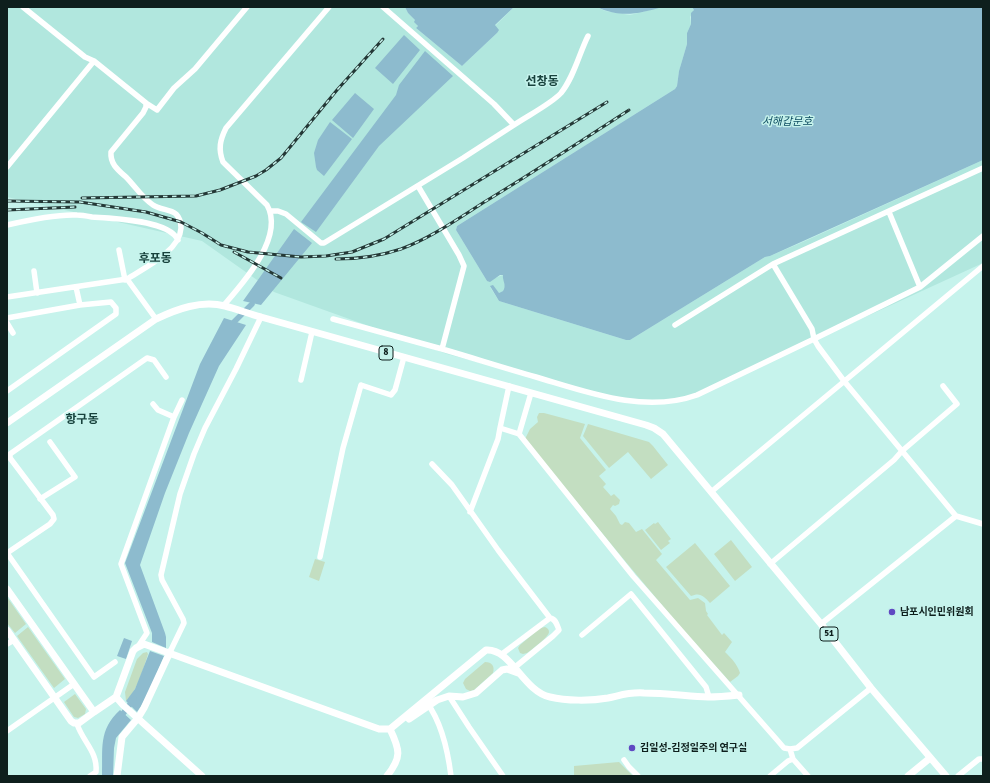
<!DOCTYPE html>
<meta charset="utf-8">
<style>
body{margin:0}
#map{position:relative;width:990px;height:783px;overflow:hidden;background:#c6f3ec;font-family:Signika,sans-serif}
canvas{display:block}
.frame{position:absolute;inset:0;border:8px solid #0e1f1d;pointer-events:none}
</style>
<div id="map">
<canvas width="990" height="783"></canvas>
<div class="frame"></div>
</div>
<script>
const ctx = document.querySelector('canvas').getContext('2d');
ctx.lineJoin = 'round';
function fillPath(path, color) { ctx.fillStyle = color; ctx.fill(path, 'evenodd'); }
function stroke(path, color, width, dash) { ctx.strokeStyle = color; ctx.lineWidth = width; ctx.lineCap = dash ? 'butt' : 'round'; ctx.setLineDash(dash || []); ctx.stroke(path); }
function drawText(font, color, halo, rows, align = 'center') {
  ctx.font = font + ' Signika,"Noto Sans KR",sans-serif'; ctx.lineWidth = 3; ctx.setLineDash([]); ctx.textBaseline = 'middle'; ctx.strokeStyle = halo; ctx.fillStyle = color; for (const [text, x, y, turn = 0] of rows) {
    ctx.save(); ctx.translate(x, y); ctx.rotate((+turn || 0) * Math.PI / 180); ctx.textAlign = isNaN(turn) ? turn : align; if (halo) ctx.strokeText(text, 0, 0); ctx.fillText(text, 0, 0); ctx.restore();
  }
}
fillPath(new Path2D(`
 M7 7H405L408 13 415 20 418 26 416 28 462 66 497 33 495 26 514 7H597L605 11 630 15 662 7H692L694 10 690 17 691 24 687 33V44L679 71 677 86 675 89 457 226 456 230 487 281 503 275 505 286 503 291 499 293 490 287 499 301 626 340H630L765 257 770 256 805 241 983 160V263L680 402 632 403 447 354 274 292 202 241 7 197Z`), '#b1e7de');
fillPath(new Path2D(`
 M539 413H544L585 424 580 438 606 470 599 476 606 484 603 487 611 496 614 494 620 500 619 504 615 506 613 505 610 509 616 516 620 524 622 525 625 522 629 523 636 532 642 529 662 554 656 560 690 600 698 598 705 603 706 611 708 614 707 615 722 635 724 633 732 642 725 652C732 659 737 664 740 673L738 676 730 682C659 605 594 523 528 442L525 439 530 429 538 422 537 417Z
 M588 424 649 442 653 446 668 465 651 479 628 452 609 468 583 436Z
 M658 522 671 539 668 541 670 543 661 550 645 530 654 523 655 524Z
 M731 540 752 567 735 581 714 554Z
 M695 543 730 586 710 603C704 596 700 592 691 596L666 567Z
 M315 559 325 562 319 581 309 577Z
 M7 597 26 624 15 633 7 623Z
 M28 627 65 679 54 688 17 636Z
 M545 627C547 628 549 629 549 632 549 637 531 650 527 653L523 654 520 653 518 648 520 645 540 628Z
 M147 652 148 654C144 667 137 692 126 701L125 692 137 659 143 653Z
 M485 662C492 662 495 666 493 673L474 690 470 691 466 689 463 683 465 679Z
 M75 694 86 709 85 714 78 718 74 717 64 702Z
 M619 762 633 776H574V766Z`), '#c3dec1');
fillPath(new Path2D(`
 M405 7H514L495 25 499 30 497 33 462 66 416 28 418 26 414 22 415 20 408 13Z
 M597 7H662C639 14 620 18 597 7Z
 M692 7H983V160L770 256 765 257 630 340H626L499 301 490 286 493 285 499 293 503 291C507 285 502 280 503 275H500L490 282 487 281 456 230 457 226 675 89 677 86 679 71 687 44V33L691 24V13L694 10Z
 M404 35 420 50 393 84 375 68Z
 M425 51 453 76 379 146 316 232 301 222 396 95 399 85Z
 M355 93 374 109 353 138 332 120Z
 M330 122 352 139 324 176 317 170 316 167 314 153 318 140Z
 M294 229 312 243 261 305 243 301Z
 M224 318 246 325 219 366 189 433 165 493 140 565 165 633 166 637V648L152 642V633L125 563 200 364Z
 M124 638 132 641 126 659 117 656Z
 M150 651 164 656C156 675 149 696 137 712L126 701 135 689Z
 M120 710 131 720 116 738 114 748 113 776H102C103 749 98 730 120 710Z`), '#8dbbce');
stroke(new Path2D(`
 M230 326 252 304
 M119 719 134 699`), '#8dbbce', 5.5);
stroke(new Path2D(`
 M23 7 85 57 94 61 146 103V107L143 113 111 152C110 164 118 170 126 177 135 186 142 198 153 205 160 210 170 209 176 214 180 218 181 223 181 228 180 251 144 268 127 279
 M383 7 494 104 514 125C527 116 551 104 561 93 574 77 579 54 588 36
 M146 103 157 110 174 88 195 69 247 7
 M7 167 94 61
 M270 211H278L286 214 321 243H324L463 158 514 125
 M889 212 920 287
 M7 225C28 220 56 214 77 215 82 215 87 216 92 217 111 218 169 220 178 240
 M119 250 125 280
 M773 264 812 329 814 339 920 287 983 236
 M34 271 37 293
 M76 287 80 305
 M7 297 127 279 156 319
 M224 305C243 283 285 237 267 205L223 162C218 149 220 140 226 128L329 7
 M7 318 80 305 111 302 116 308V314L7 391
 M333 319 442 349 464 266 459 255 418 186
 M7 323 13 333
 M675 325 773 264 983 168
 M442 349C473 358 504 368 536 377 587 392 644 414 697 395L814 339 818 346 844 381 956 516 983 524
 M301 380 312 332
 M509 386 500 428 519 434 531 393
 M153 404 158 410 174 417
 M519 434 633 576 778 741 784 748 790 749 793 759 808 776
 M432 464 452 485 498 550 550 618C556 619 557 625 559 630L553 636 514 668
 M711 492 983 266
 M40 499 75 477 50 442
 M470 512 498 439 500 428
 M7 553 50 524 54 519 53 515 10 458V454L147 358 154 360 166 377
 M7 553 94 677 115 662
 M320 557 343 448 361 385 391 395 395 390 404 357
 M770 564 894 460 902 451 957 404 943 386
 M821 624 956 516
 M582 635 631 594 706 687 709 697
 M7 644 14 640
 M139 645 147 633 121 564 174 417 182 400
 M170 652 184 623 183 619 162 580 161 575 180 494 194 454 205 428 236 369 261 317
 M502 654 550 618
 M449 696 469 727 503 776
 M427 703C442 723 448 752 451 776
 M77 724C83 742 98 752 96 772L90 776
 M7 731 74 684
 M790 749 797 748 871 688
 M624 760 629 767 638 776
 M770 776 788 761 793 759
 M958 776 979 759H983`), '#fff', 5.5);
stroke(new Path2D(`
 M7 423 156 319C177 309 201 300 225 306 237 309 249 314 261 317L646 425 654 428 663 434 821 624 871 688 946 776
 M7 589 94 712 79 723H74L71 721 7 630
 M116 697 133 651 136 648 144 644 379 729H390
 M94 712 116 697 123 705 202 776
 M409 719 437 700 449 696 463 697 476 693 502 670 507 669 518 673
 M117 776 122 737 138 718 144 708 170 652
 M387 776C402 757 400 750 390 729L486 650C511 648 523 691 550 697 566 701 591 701 608 698 622 695 629 692 644 693 665 693 687 696 708 697 718 697 729 696 739 695
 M908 776 930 758`), '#fff', 7);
const rail = new Path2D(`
 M82 198 196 196 220 190 256 176 266 170 281 158 337 90 383 39
 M7 201 80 202 146 212 181 222 202 233 221 245 248 252 301 257 326 256 352 252 384 239 607 102
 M7 210 75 207
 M234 252 281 278
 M336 259C358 259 380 256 401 249 431 238 459 218 486 201 534 172 581 141 629 110`);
stroke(rail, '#243836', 3);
stroke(rail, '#c6f3ec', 1.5, [4.5]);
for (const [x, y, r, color] of [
 [892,612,4,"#5f49c2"],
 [632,748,4,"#5f49c2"]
]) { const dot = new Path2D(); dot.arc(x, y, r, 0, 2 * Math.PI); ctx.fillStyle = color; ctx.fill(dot); stroke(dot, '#c6f3ec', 1.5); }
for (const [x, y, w] of [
 [386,353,14],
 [829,634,18]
]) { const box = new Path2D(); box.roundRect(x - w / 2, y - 7, w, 14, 3); ctx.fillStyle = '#c6f3ec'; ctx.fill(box); stroke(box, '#0e1f1d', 1); }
drawText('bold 9px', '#0e1f1d', null, [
 ["8",386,353],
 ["51",829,634]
]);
drawText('bold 10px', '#0e1f1d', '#c6f3ec', [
 ["남포시인민위원회",900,612],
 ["김일성-김정일주의 연구실",640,748]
], 'left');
drawText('italic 11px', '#0d4c60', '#c6f3ec', [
 ["서해갑문호",787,122]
]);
drawText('bold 12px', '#18423d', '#c6f3ec', [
 ["선창동",542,82],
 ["후포동",155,259],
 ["항구동",82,420]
]);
</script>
